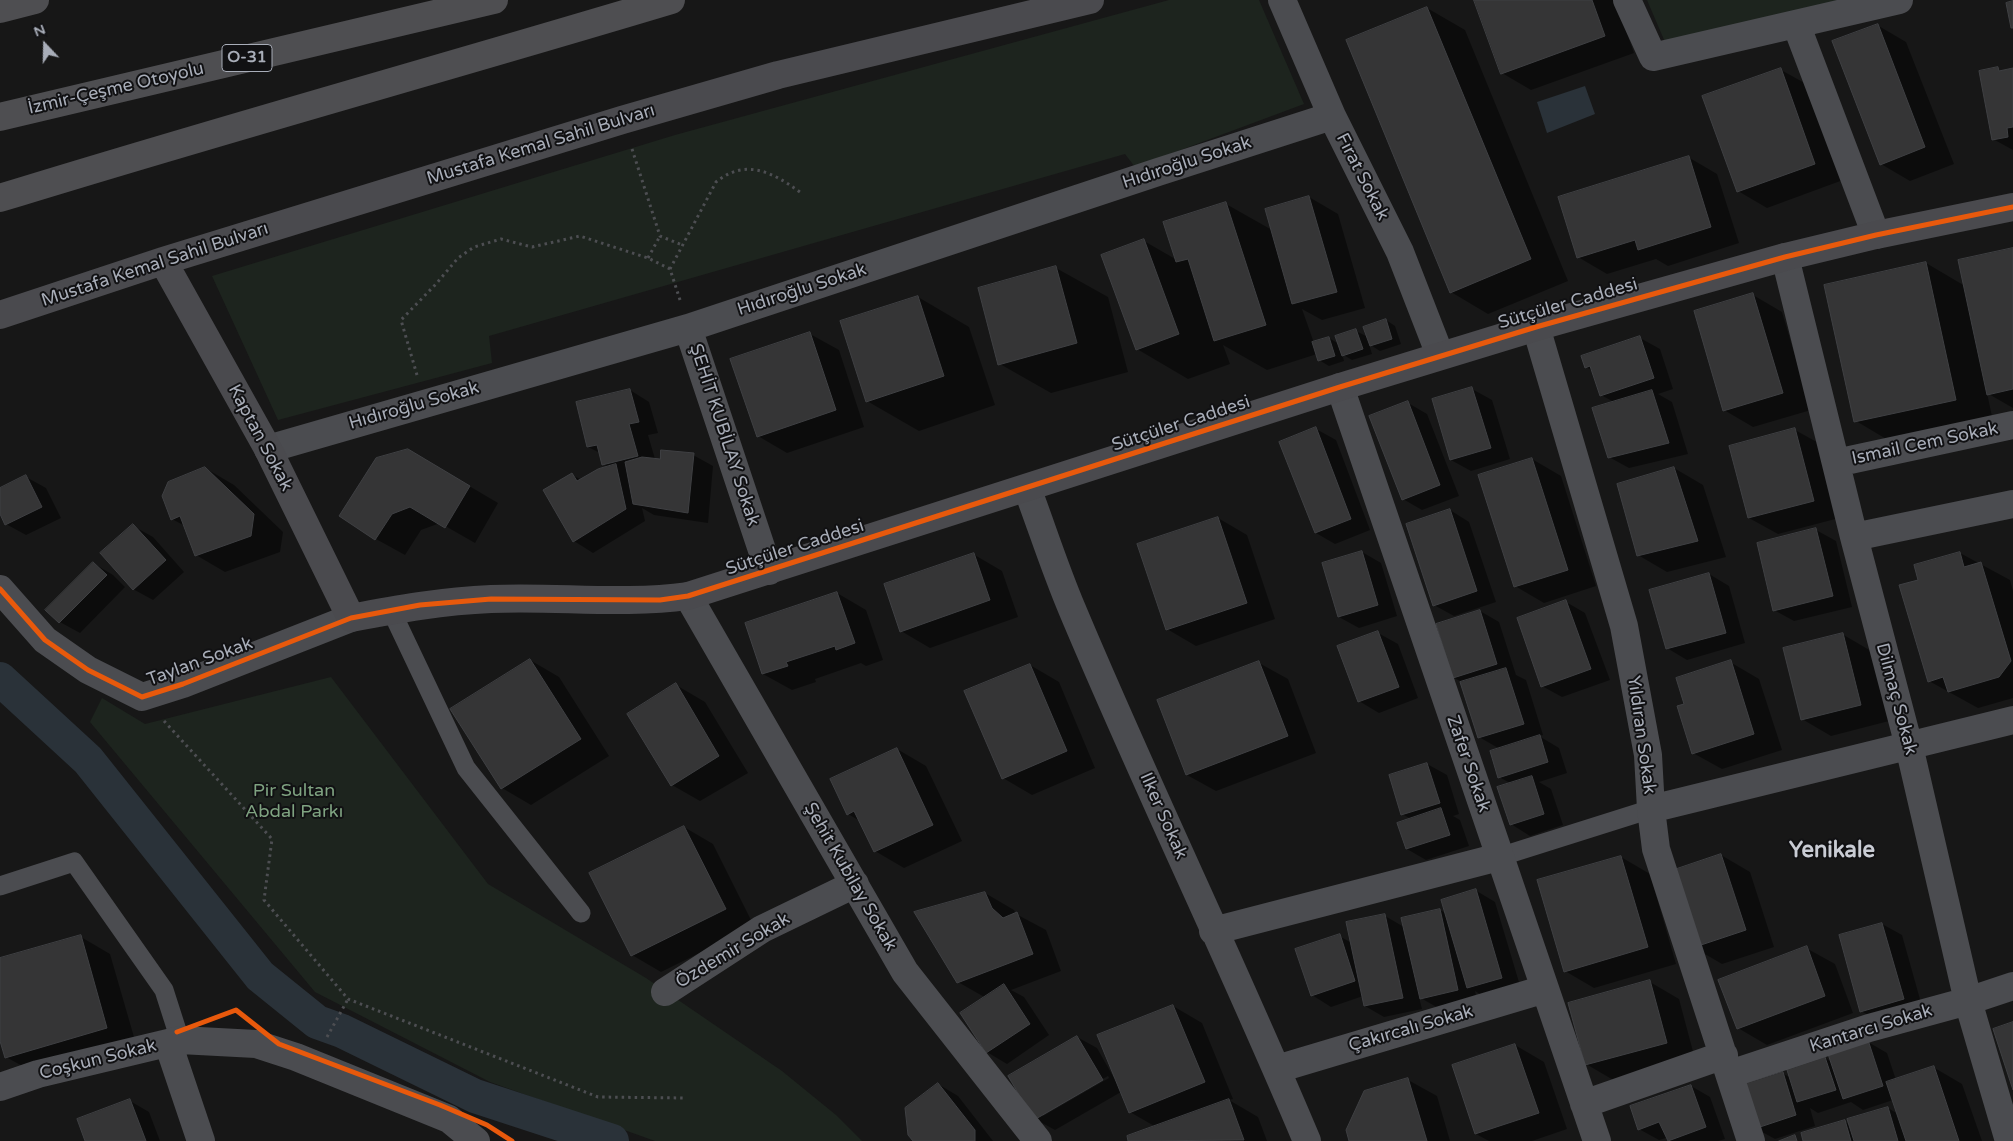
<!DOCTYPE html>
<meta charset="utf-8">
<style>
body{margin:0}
#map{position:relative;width:2013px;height:1141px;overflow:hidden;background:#171717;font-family:"Varela Round",sans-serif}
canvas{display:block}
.north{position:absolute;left:20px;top:20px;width:50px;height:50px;-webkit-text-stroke:4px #111113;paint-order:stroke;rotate:339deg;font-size:14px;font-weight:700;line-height:20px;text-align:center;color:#a8adb8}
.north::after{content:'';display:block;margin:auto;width:18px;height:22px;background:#a8adb8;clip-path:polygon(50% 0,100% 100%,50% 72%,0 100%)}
</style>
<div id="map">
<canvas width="2013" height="1141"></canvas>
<div class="north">N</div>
</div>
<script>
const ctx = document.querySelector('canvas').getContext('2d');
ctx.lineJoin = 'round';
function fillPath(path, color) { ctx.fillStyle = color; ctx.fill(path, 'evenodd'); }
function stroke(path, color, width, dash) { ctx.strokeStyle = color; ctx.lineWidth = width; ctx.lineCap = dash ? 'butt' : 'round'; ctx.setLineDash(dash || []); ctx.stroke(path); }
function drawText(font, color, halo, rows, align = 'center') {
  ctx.font = font + ' "Varela Round",sans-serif'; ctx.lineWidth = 4; ctx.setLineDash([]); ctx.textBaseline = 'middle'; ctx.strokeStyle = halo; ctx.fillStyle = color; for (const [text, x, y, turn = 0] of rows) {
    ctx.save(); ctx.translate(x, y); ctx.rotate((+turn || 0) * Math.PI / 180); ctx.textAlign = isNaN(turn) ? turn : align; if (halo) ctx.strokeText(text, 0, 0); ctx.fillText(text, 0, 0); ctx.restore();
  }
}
fillPath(new Path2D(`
 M1169 0H1259L1304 104 1135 167 1125 154 489 336 492 363 278 420 212 276 675 135Z
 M1647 0H1849L1665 42Z
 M331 677 488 884 646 978 782 1071 836 1115 862 1141H655L490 1082 315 992 90 722 102 698 145 724Z`), '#1d241e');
fillPath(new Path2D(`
 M1585 86 1595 114 1547 133 1537 102Z`), '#2a3239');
fillPath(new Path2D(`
 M1475 0H1615L1634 53 1531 90 1502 73Z
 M1427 8 1465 30 1568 281 1488 314 1451 292Z
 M1877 25 1906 42 1954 164 1910 181 1881 164Z
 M1997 69 2002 71 2013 69V150L1993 139Z
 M1781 70 1810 86 1843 180 1767 208 1738 191Z
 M1688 157 1717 174 1739 243 1668 266 1656 259 1607 274 1578 257Z
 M1309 197 1338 214 1365 308 1322 320 1302 309 1314 343 1329 338 1339 344 1356 331 1368 337 1386 320 1395 326 1401 344 1380 351 1369 344 1372 354 1352 360 1342 354 1344 361 1329 366 1319 360 1317 354 1267 370 1223 345 1230 364 1188 379 1137 349 1144 241 1177 260 1226 204 1272 230Z
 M2013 249V408L1987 393 1993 421 1893 443 1856 421 1926 263 1965 286Z
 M1056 268 1108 297 1128 372 1051 393 1000 364Z
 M1753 295 1782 312 1811 410 1753 427 1724 410Z
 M918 297 969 327 995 405 919 431 867 401Z
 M810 334 839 350 864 427 787 453 758 436Z
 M1640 338 1660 349 1673 389 1658 394 1672 402 1688 454 1629 468 1609 457 1614 402 1601 395 1593 371 1586 367Z
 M1472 389 1492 400 1510 459 1471 471 1451 460 1433 400Z
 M630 390 649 402 658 433 648 435 655 459 693 455 713 466 708 523 654 515 642 508 645 521 593 553 574 541 572 475 582 480 608 467 603 464 600 453 588 447Z
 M1408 403 1427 414 1459 496 1422 510 1403 499Z
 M1316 429 1336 440 1370 530 1335 544 1316 533Z
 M1795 430 1824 446 1843 517 1778 534 1749 518Z
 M408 450 498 503 475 543 440 523 421 530 405 555 376 539Z
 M1532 459 1561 476 1596 586 1544 603 1515 586Z
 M205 468 234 485 283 532 280 552 225 572 196 555 185 526 172 519Z
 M1674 468 1703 485 1726 557 1667 572 1638 555Z
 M26 477 46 488 61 518 26 535 6 524 0 511V489Z
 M1450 510 1469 522 1496 602 1454 616 1434 605Z
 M1218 518 1247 535 1275 619 1196 646 1167 629Z
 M133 526 153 537 184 572 153 600 133 589Z
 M1816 530 1836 541 1852 607 1794 621 1774 610Z
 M1362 552 1381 563 1397 616 1359 628 1339 617Z
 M1960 553 2010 580 2013 591V698L1978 708 1929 681 1919 580Z
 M973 554 1002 571 1018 617 930 648 901 631Z
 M93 563 113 575 125 587 80 633 60 622 47 610Z
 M1709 574 1729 586 1745 643 1687 660 1667 648Z
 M837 593 866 610 883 660 866 666 861 663 815 679 816 682 792 690 763 674Z
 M1566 602 1585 613 1610 680 1562 697 1542 686Z
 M1480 611 1499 622 1516 675 1526 680 1543 735 1539 736 1559 748 1567 773 1539 782 1551 789 1563 825 1530 836 1511 824 1512 784 1499 777 1500 749 1479 737 1462 682 1454 678 1437 625Z
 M1378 633 1398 644 1418 698 1379 713 1359 701Z
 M1842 634 1871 651 1889 721 1831 736 1802 719Z
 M530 660 559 677 609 756 531 805 502 788Z
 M1730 662 1759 679 1782 750 1722 769 1693 753 1686 704Z
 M1259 663 1288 679 1316 753 1216 791 1187 775Z
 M1030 665 1059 682 1095 768 1032 795 1003 778Z
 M676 685 705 702 748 773 700 801 672 785Z
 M897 749 926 766 962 841 904 868 875 851 860 821 848 814Z
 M1427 764 1447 775 1459 814 1453 816 1460 820 1469 846 1426 860 1407 849 1411 819 1402 814 1390 776Z
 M684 827 713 844 754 926 661 972 632 955Z
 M1721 855 1750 872 1774 947 1722 964 1693 947Z
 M1621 857 1650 874 1676 964 1594 988 1565 971Z
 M1475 890 1495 902 1521 989 1488 999 1475 991 1477 1001 1440 1009 1419 997 1422 1009 1384 1017 1365 1006 1363 996 1331 1007 1312 995 1339 936 1352 943 1385 916 1404 927 1440 910 1447 914Z
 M985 893 1014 910 1016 914 1046 930 1061 971 1011 990 1024 997 1049 1035 1007 1064 987 1052 961 1014 986 998 958 982Z
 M1882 924 1902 935 1923 1010 1881 1022 1861 1011Z
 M81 937 110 954 136 1044 35 1073 6 1057 0 1036V960Z
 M1806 948 1835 964 1853 1013 1767 1045 1738 1028Z
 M1650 982 1679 999 1695 1059 1615 1081 1586 1064Z
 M1173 1006 1202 1023 1233 1099 1229 1100 1258 1117 1267 1141H1130L1128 1137 1156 1127 1130 1112 1121 1092 1055 1130 1035 1119 1077 1037 1097 1048 1114 1078ZM1108 1076 1109 1078 1043 1116V1113Z
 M1868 1042 1887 1053 1896 1080 1933 1067 1962 1084 1982 1141H1805L1844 1122 1851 1125 1888 1108 1898 1114 1893 1100 1863 1110 1851 1102 1818 1113 1810 1108 1815 1126 1775 1139 1755 1128 1782 1073 1791 1078 1825 1058 1832 1062Z
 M1515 1045 1544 1062 1567 1129 1532 1141H1489L1476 1134Z
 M1408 1080 1437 1096 1450 1141H1351Z
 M938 1084 958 1096 993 1141H915Z
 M1691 1086 1710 1097 1725 1139 1718 1141H1668L1666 1138 1659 1140 1639 1129Z
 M130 1101 149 1112 160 1141H86Z`), '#0007');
stroke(new Path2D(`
 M0 679 88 760 260 976 317 1022 342 1031 475 1096 612 1141`), '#2a3239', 34);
const building = new Path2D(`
 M1474 0H1592L1605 36 1501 74Z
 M2013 1V28H2011L2006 3Z
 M1427 7 1531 259 1450 293 1346 40Z
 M1878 24 1925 147 1880 165 1832 41Z
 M1998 67 1999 71 2013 68V127L2007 128 2008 137 1992 140 1979 71Z
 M1781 68 1815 164 1737 192 1702 96Z
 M1689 156 1711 227 1638 250 1635 240 1577 258 1558 197Z
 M1309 196 1337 292 1292 304 1265 209Z
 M1226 202 1266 325 1214 341 1188 259 1176 262 1163 222Z
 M1144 239 1179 334 1136 350 1101 255Z
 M2013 248V389L1987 395 1958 260Z
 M1926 262 1956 400 1854 422 1824 285Z
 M1056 266 1077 343 998 365 978 288Z
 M1753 293 1783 393 1723 411 1694 311Z
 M918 296 944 376 866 402 840 321Z
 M1386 319 1392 339 1370 346 1363 327Z
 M1356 329 1363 349 1342 356 1335 336Z
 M810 332 836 410 757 437 730 359Z
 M1640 336 1654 378 1600 396 1590 366 1585 368 1581 356Z
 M1329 337 1335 356 1318 361 1312 342Z
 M1472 387 1491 448 1450 460 1432 399Z
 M630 389 639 422 629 424 638 456 602 465 597 445 587 447 576 402Z
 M1652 390 1669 443 1608 458 1592 408Z
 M1408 401 1440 485 1402 500 1369 416Z
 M1316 427 1351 519 1315 533 1279 442Z
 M1795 428 1814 501 1748 518 1729 446Z
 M408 449 470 486 445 528 410 507 392 514 375 540 339 516 376 458Z
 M661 450 694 453 688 513 633 504 625 462 642 457 660 459Z
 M1532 458 1568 570 1514 587 1478 475Z
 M616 464 626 509 573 542 543 490 572 473 577 481 598 469Z
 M205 467 254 514 251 536 195 556 180 516 171 520 162 496 168 482Z
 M1674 467 1698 541 1637 556 1617 484Z
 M26 475 42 507 5 525 0 514V488Z
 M1450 509 1477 591 1433 606 1406 524Z
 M1218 517 1247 603 1166 630 1137 544Z
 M133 524 166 560 133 590 100 553Z
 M1816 528 1833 596 1773 611 1757 543Z
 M1362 551 1378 605 1338 617 1322 563Z
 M1960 552 1964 567 1981 562 2011 661 1999 677 1948 692 1943 677 1928 682 1899 585 1918 580 1914 565Z
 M974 553 990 600 900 632 884 584Z
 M93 562 107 575 59 623 45 610Z
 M1709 573 1726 633 1666 649 1649 590Z
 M837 592 855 643 836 650 835 646 786 662 788 666 762 674 745 623Z
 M1566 600 1591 669 1541 687 1517 618Z
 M1480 610 1497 664 1453 678 1436 624Z
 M1378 631 1399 687 1358 702 1337 646Z
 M1843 633 1861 705 1801 720 1783 648Z
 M530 659 581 739 501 789 450 709Z
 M1731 660 1754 734 1692 754 1677 706 1684 704 1676 678Z
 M1259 661 1288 736 1186 775 1157 700Z
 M1030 664 1067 751 1002 779 964 691Z
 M1506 668 1524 724 1478 738 1460 682Z
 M676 683 719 756 671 786 627 714Z
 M1540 735 1548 762 1498 778 1490 751Z
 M897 748 933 825 874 852 854 811 847 815 830 779Z
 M1427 763 1440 803 1401 815 1389 775Z
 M1532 776 1544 814 1510 825 1497 787Z
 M1441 808 1450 835 1406 849 1397 823Z
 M684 826 726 909 631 956 589 873Z
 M1721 854 1746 930 1692 948 1668 872Z
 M1621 856 1648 947 1564 972 1537 880Z
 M1476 889 1502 978 1467 988 1441 900Z
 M985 892 992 908 1003 918 1017 912 1033 954 957 983 914 912Z
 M1440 909 1458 990 1420 999 1401 918Z
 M1385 914 1403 998 1364 1006 1346 922Z
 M1882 923 1904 999 1860 1012 1839 935Z
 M1340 934 1355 981 1311 996 1295 949Z
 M81 935 107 1028 5 1058 0 1041V958Z
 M1807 946 1825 996 1737 1029 1718 980Z
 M1650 980 1667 1043 1585 1065 1568 1003Z
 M1004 984 1030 1024 986 1053 960 1013Z
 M1173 1005 1205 1082 1129 1113 1097 1035Z
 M2013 1022V1090L1993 1029Z
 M1077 1036 1103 1080 1034 1120 1008 1076Z
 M1868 1040 1883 1086 1843 1099 1828 1054Z
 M1515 1044 1539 1113 1475 1134 1452 1065Z
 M1825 1057 1836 1090 1797 1102 1787 1070Z
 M1934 1066 1959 1141H1906L1886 1082Z
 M1783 1072 1796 1115 1754 1129 1741 1085Z
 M1408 1078 1427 1141H1349L1346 1130 1364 1091Z
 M938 1083 975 1130V1141H913L908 1135 905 1108Z
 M1691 1085 1706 1127 1668 1141 1659 1122 1638 1130 1630 1106Z
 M130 1099 146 1141H85L77 1119Z
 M1229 1099 1244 1140 1128 1141 1127 1136Z
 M1888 1107 1898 1141H1854L1847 1119Z
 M1845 1120 1851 1141H1803L1801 1133Z
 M1795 1135 1797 1141H1779Z`);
fillPath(building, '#353536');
stroke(building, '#3f4043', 1);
stroke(new Path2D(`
 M632 149 660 236 682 245
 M648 258 660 236
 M680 300 670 269 716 182C746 158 772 172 800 192
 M417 375 401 320 436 284 458 258 474 247 501 239 532 247 580 236 648 258 670 269
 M164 721 272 839 264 900 348 999 598 1097 685 1098
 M327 1037 348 999`), '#4d4e52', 3, [2.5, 4]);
stroke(new Path2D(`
 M391 610 466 768 581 913
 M1499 857 1651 809
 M0 886 74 862 164 990 180 1040`), '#4b4c50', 19);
stroke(new Path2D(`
 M1282 0 1332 116 1400 252 1440 355
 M1627 0 1653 57 1899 0
 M1796 24 1876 235
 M1785 257 1854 537 1909 746 1968 1001 2009 1141
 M1536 327 1624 626 1648 755 1651 809 1656 849 1751 1141
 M688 328 769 571
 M1340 387 1597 1141
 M268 449 688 328 1158 172 1332 116
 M1836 463 2013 425
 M1027 488C1042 528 1055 569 1072 609 1147 788 1232 962 1307 1141
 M1854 537 2013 504
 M0 589 45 640 88 670 142 697 183 684 351 618
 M688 596 905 972 1038 1141
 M1651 809 2013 720
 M1213 931 1499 857
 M665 992 762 929 855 884
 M168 1043 201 1141
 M1277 1069 1545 989
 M1730 1074 1869 1028 1968 1001 2013 986
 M0 1087 38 1074 180 1040 256 1044 296 1057 449 1119 476 1141
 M1584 1104 1724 1055`), '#4b4c50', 28);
stroke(new Path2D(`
 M163 261 268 449 351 618C398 609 443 601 491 599 556 596 623 605 688 596L1340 387 1536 327 1785 257 1876 235 2013 207
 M0 315 163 261 622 120 778 75 1090 0`), '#4a4a4e', 28);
stroke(new Path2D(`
 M0 9 35 0
 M0 117 494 0
 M0 198C223 129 448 67 671 0`), '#4e4e51', 28);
stroke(new Path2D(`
 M0 589 45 640 88 670 142 697 183 684 351 618 420 605 491 599 660 600 688 596 1340 387 1536 327 1785 257 1876 235 2013 207
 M177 1032 236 1010 279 1044 440 1105 487 1125 512 1141`), '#e8590c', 5);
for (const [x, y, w] of [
 [247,58,50]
]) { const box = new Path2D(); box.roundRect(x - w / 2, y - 13.5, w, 27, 4); ctx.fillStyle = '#111113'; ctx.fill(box); stroke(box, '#a8adb8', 1); }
drawText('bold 16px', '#a8adb8', null, [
 ["O-31",247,58]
]);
drawText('18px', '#a8adb8', '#111113', [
 ["İzmir-Çeşme Otoyolu",116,89,-13],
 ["Mustafa Kemal Sahil Bulvarı",541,145,-17],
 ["Hıdıroğlu Sokak",1187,163,-18],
 ["Fırat Sokak",1362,177,63],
 ["Mustafa Kemal Sahil Bulvarı",155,265,-18],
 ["Hıdıroğlu Sokak",802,290,-18],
 ["Sütçüler Caddesi",1568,304,-16],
 ["Hıdıroğlu Sokak",414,406,-16],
 ["Sütçüler Caddesi",1181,424,-18],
 ["ŞEHİT KUBİLAY Sokak",724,435,72],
 ["Kaptan Sokak",260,438,62],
 ["Ismail Cem Sokak",1925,444,-12],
 ["Sütçüler Caddesi",795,548,-18],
 ["Taylan Sokak",200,662,-20],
 ["Dilmaç Sokak",1896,699,75],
 ["Yıldıran Sokak",1641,735,82],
 ["Zafer Sokak",1468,764,71],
 ["Ilker Sokak",1163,816,66],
 ["Şehit Kubilay Sokak",850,877,60],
 ["Özdemir Sokak",733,951,-31],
 ["Çakırcalı Sokak",1411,1029,-16],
 ["Kantarcı Sokak",1871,1029,-17],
 ["Coşkun Sokak",98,1060,-14]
]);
drawText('18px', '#7fa381', '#111113', [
 ["Pir Sultan",294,791],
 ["Abdal Parkı",294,812]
]);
drawText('bold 22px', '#c9ccd4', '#111113', [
 ["Yenikale",1832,851]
]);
</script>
